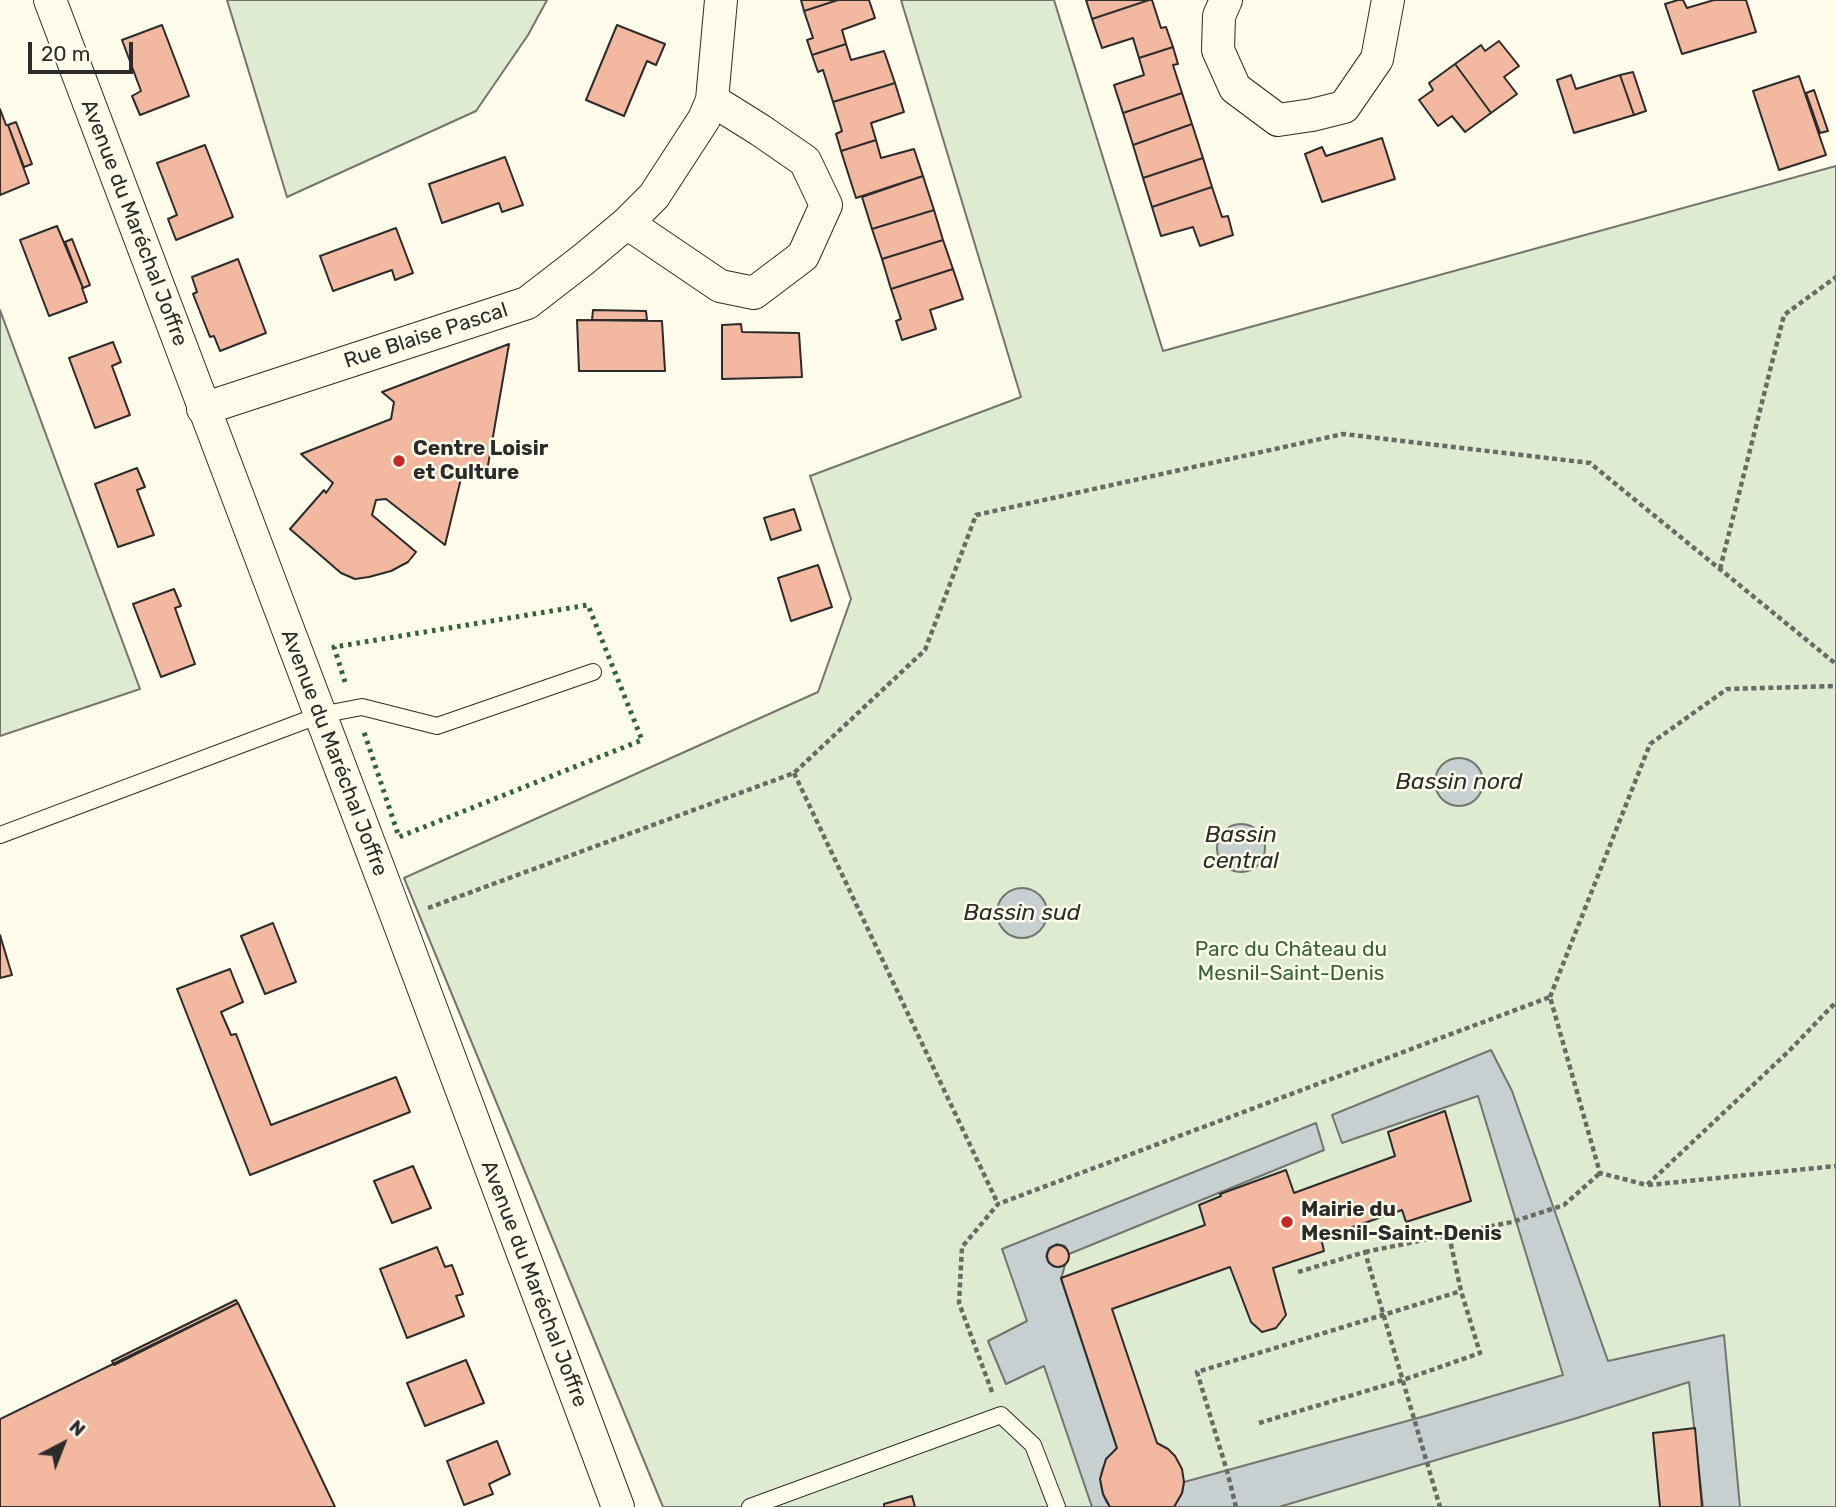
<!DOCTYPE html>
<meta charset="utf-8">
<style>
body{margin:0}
#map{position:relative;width:1836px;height:1507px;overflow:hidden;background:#fdfbea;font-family:Rubik,sans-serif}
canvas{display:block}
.north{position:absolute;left:28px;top:1409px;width:70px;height:70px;-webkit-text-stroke:5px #fdfbea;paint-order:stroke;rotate:42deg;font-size:19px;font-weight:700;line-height:28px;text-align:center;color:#2b2b2b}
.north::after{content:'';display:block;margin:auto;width:24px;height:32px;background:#2b2b2b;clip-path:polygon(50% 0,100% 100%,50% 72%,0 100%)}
.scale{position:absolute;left:28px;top:42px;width:105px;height:32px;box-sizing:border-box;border:4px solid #2b2b2b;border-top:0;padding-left:9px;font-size:21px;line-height:24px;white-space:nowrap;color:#2b2b2b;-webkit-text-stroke:5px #fdfbea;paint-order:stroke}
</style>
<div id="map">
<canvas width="1836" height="1507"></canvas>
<div class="north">N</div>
<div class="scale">20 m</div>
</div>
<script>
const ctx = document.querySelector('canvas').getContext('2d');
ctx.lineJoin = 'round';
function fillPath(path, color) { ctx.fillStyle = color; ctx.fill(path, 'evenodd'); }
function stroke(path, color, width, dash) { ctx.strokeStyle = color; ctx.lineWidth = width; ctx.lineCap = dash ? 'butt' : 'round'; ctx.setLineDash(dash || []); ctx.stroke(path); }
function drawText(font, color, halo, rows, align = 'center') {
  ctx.font = font + ' Rubik,sans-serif'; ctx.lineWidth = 5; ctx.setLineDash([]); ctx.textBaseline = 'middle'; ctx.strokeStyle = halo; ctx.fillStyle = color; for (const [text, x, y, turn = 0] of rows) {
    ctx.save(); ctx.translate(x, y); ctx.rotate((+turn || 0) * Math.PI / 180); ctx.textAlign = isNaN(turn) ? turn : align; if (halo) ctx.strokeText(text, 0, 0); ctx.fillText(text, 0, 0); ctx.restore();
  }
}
const green = new Path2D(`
 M227 0H547L528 35 476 111 287 197Z
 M901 0H1054L1163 351 1836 166V1507H663L404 878 818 692 851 599 810 476 1021 397Z
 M0 310 140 689 0 736Z`);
fillPath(green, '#deebd1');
stroke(green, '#74746e', 2);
const water = new Path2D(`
 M1435 782a24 24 0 1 1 48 0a24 24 0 1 1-48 0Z
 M1217 848a24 24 0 1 1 48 0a24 24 0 1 1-48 0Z
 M997 913a25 25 0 1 1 50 0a25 25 0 1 1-50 0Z
 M1491 1050 1512 1091 1608 1361 1724 1335 1740 1507H1703L1689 1382 1577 1418 1279 1507H1174L1182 1493 1184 1482 1429 1415 1563 1375 1478 1096 1342 1143 1332 1115Z
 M1316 1123 1324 1150 1069 1254 1065 1246 1057 1244 1049 1248 1046 1256 1049 1263 1056 1267 1065 1265 1061 1279 1117 1448C1112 1454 1106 1461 1103 1468 1098 1480 1102 1497 1110 1507H1092L1044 1366 1006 1384 988 1341 1027 1321 1002 1249Z`);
fillPath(water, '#c7d0d0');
stroke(water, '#74746e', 2);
const building = new Path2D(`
 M801 0H838L804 11Z
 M838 0H869L875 18 842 30 846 44 812 55 807 40 813 38 804 11Z
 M1086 0H1149L1092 19Z
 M1149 0H1152L1161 28 1166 27 1173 47 1139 58 1133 38 1102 48 1092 19Z
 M1678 0H1683L1687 8 1714 0H1746L1756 32 1682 54 1665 4Z
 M162 25 189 96 140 115 132 96 141 91 122 40Z
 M617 25 665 44 656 65 647 61 624 116 586 100Z
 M1499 41 1519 66 1504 77 1517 94 1491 113 1455 64 1481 45 1485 51Z
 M846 44 851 60 884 51 895 83 833 102 823 70 818 72 812 55Z
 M1173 47 1178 64 1173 65 1182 93 1123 113 1114 85 1144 75 1139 58Z
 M1455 64 1491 113 1465 132 1452 116 1438 126 1419 100 1433 90 1429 83Z
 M1633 72 1646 111 1634 115 1620 75Z
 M1571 75 1576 89 1620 75 1634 115 1574 133 1557 80Z
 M1799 76 1826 155 1779 170 1753 91Z
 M895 83 904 112 871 123 876 140 841 151 836 134 842 131 833 102Z
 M1814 90 1828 131 1820 133 1806 93Z
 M1182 93 1192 124 1133 145 1123 113Z
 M0 109 6 125H8L29 183 0 195Z
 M16 122 32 164 24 167 8 125Z
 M1192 124 1203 158 1143 178 1133 145Z
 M1382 138 1395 179 1322 202 1305 154 1322 147 1326 156Z
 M876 140 881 158 914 149 923 176 856 198 841 151Z
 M205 145 233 217 176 240 168 219 177 215 157 163Z
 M505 157 523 205 502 212 499 203 442 223 429 184Z
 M1203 158 1212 187 1152 207 1143 178Z
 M923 176 934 210 872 229 862 197Z
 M1212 187 1222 217 1228 216 1233 235 1200 246 1193 227 1161 236 1152 207Z
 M934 210 943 240 882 259 872 229Z
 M57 226 83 288H82L87 302 49 316 20 240Z
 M396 228 413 273 395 280 392 270 333 291 320 256Z
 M72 239 90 285 83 288 65 242Z
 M943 240 953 269 891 289 882 259Z
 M238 259 266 333 220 351 214 336 210 337 193 294 197 292 192 277Z
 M953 269 963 299 930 310 936 329 902 340 896 321 901 319 891 289Z
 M593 310 646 311 647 320H592Z
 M577 320 662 321 665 371H579Z
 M741 324 742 332 799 333 802 377 722 379V325Z
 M113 342 121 362 112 366 130 415 95 428 69 358Z
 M509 344 486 477 473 467 463 470 445 545 386 499 376 500 372 515 416 552 408 562 391 571 369 577 355 579 341 573 290 529 324 490 326 493 333 483 301 454 391 419 394 402 382 392Z
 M137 468 145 487 137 490 154 535 118 547 95 484Z
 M794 509 801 530 771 540 764 518Z
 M818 565 832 607 791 621 778 578Z
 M174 589 181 606 175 608 195 664 161 677 133 604Z
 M273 923 296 982 265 994 241 936Z
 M0 935 12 975 0 978Z
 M230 969 243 1002 221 1012 231 1035 236 1034 271 1125 396 1077 410 1112 250 1175 177 989Z
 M1445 1111 1471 1201 1406 1222 1402 1210 1321 1238 1324 1251 1273 1268 1286 1315 1276 1328 1262 1332 1251 1322 1230 1267 1112 1309 1157 1443 1168 1449 1175 1456 1182 1469 1184 1482 1182 1493 1174 1507H1110L1103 1494 1100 1479 1106 1459 1117 1448 1061 1278 1205 1225 1199 1205 1221 1196 1220 1194 1286 1170 1294 1193 1395 1156 1388 1132Z
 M413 1166 431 1208 392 1223 374 1181Z
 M1047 1256a11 11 0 1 1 22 0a11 11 0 1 1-22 0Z
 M437 1247 445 1267 452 1265 463 1294 456 1296 464 1316 407 1338 380 1269Z
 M236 1300 238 1303 114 1365 112 1361Z
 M238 1303 335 1507H0V1419Z
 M466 1360 484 1403 425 1426 407 1383Z
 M1695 1428 1702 1507H1660L1653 1433Z
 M497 1441 510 1474 489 1484 493 1494 464 1505 447 1461Z
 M912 1496 915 1507H884V1504Z`);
fillPath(building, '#f2b8a0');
stroke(building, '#2b2b2b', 2);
const service = new Path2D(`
 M0 835 320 715 362 707 437 726 593 672
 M750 1507 1001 1415 1033 1445 1057 1507`);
const minor = new Path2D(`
 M50 0 398 920 618 1507
 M1226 0 1219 16 1218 50 1235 88 1278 120 1312 115 1344 107 1377 59 1388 0
 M627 223 720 286 754 293 803 256 826 205 805 161 760 130 712 100
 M203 409 527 303 584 259 627 223 654 196 704 119 712 100 721 0`);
stroke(service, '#2b2b2b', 18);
stroke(minor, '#2b2b2b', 34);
stroke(new Path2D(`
 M1720 569 1784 315 1836 277
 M794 773 998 1204
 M428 908 794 773 925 650 976 515 1343 434 1590 463 1836 664
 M1550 997 1650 744 1727 689 1836 686
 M1648 1185 1836 1166
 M1365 1252 1512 1222 1564 1205 1600 1173
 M1298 1272 1365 1252 1440 1507
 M992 1392 959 1303 962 1247 998 1204 1550 997 1600 1173 1647 1185 1789 1051 1836 1002
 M1259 1423 1403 1380 1480 1353 1461 1291 1449 1235
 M1236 1507 1227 1471 1197 1372 1461 1291`), '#6a6964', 4.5, [5, 3.5]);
stroke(service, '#fdfbea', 16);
stroke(minor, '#fdfbea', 32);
stroke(new Path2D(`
 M345 682 334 647 588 605 642 740 399 837 363 729`), '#34623c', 5, [3.5, 5]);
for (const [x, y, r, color] of [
 [399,461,7,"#c62828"],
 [1287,1222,7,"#c62828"]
]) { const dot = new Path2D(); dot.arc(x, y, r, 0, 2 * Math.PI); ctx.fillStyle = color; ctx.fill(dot); stroke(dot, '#fdfbea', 2.5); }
drawText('21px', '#2b2b2b', '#fdfbea', [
 ["Avenue du Maréchal Joffre",134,223,69],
 ["Rue Blaise Pascal",426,336,-18],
 ["Avenue du Maréchal Joffre",334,753,69],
 ["Avenue du Maréchal Joffre",534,1284,69]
]);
drawText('bold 21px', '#2b2b2b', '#fdfbea', [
 ["Centre Loisir",413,449],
 ["et Culture",413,473],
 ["Mairie du",1301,1210],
 ["Mesnil-Saint-Denis",1301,1234]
], 'left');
drawText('21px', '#34623c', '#fdfbea', [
 ["Parc du Château du",1291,950],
 ["Mesnil-Saint-Denis",1291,974]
]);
drawText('italic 23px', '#2b2b2b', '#fdfbea', [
 ["Bassin nord",1459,782],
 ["Bassin",1241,835],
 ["central",1241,861],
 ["Bassin sud",1022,913]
]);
</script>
